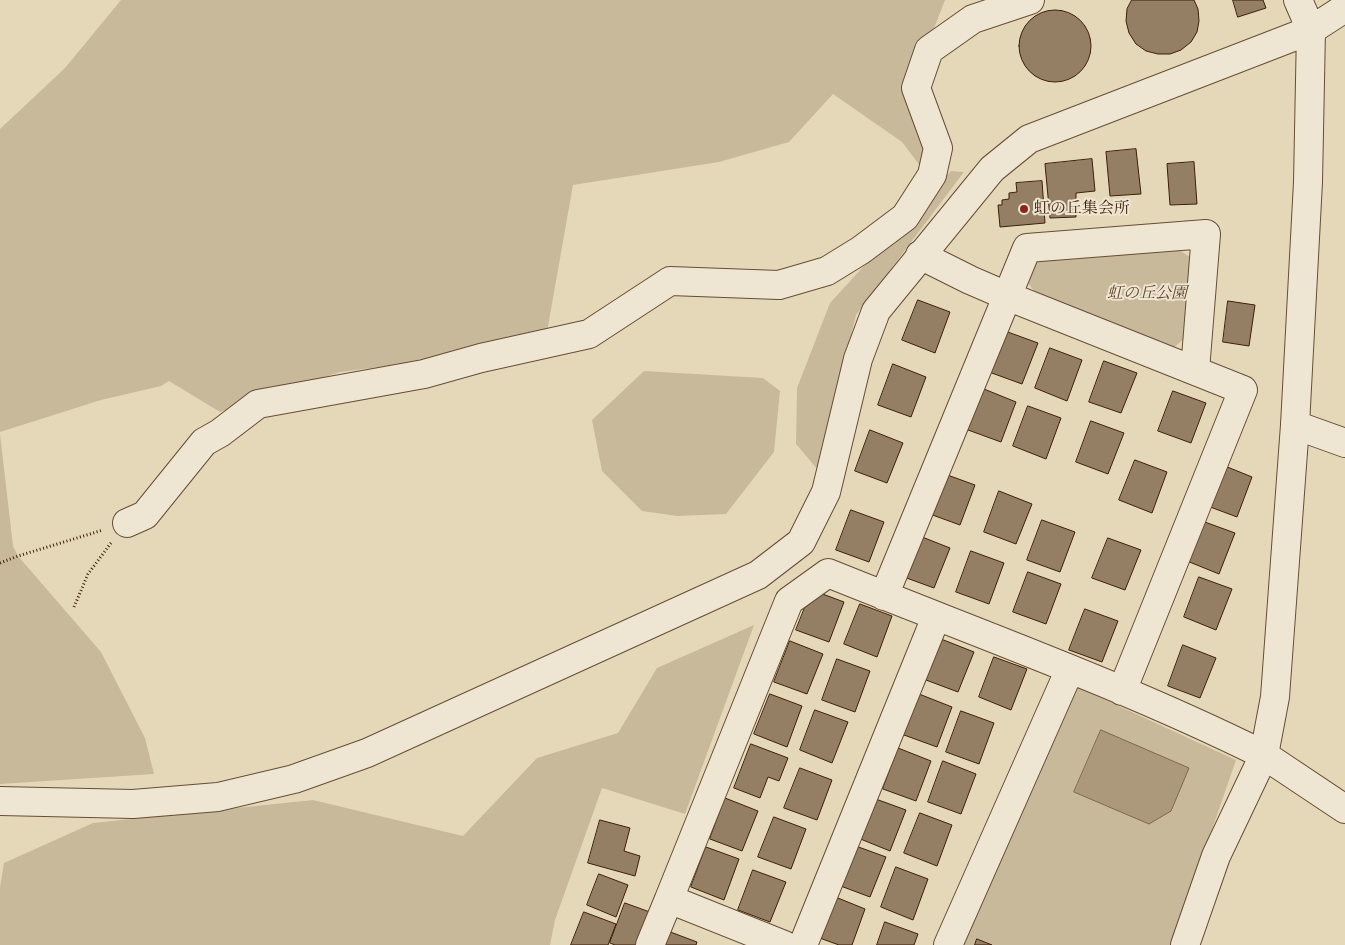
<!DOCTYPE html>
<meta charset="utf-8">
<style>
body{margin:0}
canvas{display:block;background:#e5d8b9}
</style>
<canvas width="1345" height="945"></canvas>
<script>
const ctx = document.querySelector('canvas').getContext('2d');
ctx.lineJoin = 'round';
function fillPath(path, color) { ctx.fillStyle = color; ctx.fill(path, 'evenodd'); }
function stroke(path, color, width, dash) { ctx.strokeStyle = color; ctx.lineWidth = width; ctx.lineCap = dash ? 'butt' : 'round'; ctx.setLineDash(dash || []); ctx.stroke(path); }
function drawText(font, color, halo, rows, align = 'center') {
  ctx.font = font + ' "Libre Bodoni","Noto Serif JP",serif'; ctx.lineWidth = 4; ctx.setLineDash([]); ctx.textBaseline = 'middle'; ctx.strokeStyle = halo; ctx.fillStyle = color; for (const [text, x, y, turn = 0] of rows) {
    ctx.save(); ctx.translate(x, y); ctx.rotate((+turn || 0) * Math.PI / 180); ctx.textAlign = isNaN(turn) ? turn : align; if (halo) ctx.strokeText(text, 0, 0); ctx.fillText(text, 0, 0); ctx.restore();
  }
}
fillPath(new Path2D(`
 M121 0H945L933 31 925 102 927 175 902 142 833 94 789 142 719 162 573 185 547 332 418 362 340 372 220 412 169 381 161 386 101 400 0 432V129L65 68Z
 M951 171 964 172 856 315 818 470 796 444 797 388 830 303Z
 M1177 249 1192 258 1186 337 1171 350 1037 295 1025 279 1038 260Z
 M644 371 763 378 780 391 774 452 726 514 677 516 642 511 602 471 592 420Z
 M0 434 13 546 18 556 101 652 145 738 154 774 0 784Z
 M754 625 685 814 602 788 555 920 550 945H0V887L4 863 93 823 313 800 463 836 537 758 618 733 657 668Z
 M1071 684 1236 760 1172 945H960Z`), '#c8b99b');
const water = new Path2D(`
 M1101 730 1189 768 1171 811 1149 824 1074 792Z`);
fillPath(water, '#ac997c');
stroke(water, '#80684d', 1);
const building = new Path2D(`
 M1132 0H1194L1198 9 1199 21 1197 32 1191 42 1181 50 1170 54H1158L1146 51 1136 44 1129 33 1126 21 1127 9Z
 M1233 0H1263L1266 8 1238 17Z
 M1019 46a36 36 0 1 1 72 0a36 36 0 1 1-72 0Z
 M1136 149 1141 194 1110 196 1106 152Z
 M1092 159 1095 191 1076 193V217L1050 218 1045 164Z
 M1194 162 1197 204 1170 205 1167 164Z
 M1042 181 1045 223 1000 227 998 205H1002V200L1009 199V193L1017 192 1016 183Z
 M918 300 950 312 935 353 902 340Z
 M1228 301 1255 305 1249 346 1223 342Z
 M1005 331 1038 343 1022 384 989 372Z
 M1050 348 1082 360 1067 401 1035 388Z
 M1104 361 1137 373 1121 413 1089 402Z
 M893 364 926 377 911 417 878 405Z
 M984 389 1016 402 1001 442 968 430Z
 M1173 391 1206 403 1191 443 1158 431Z
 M1028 406 1061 418 1046 459 1013 446Z
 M1091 421 1124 433 1108 474 1076 462Z
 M870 430 903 443 887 483 855 471Z
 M1135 460 1167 472 1152 513 1119 500Z
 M1220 464 1252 477 1237 517 1205 505Z
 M942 473 975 485 960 525 927 513Z
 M999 491 1032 504 1016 544 984 532Z
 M851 510 884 522 869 562 836 550Z
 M1042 520 1075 532 1060 572 1027 560Z
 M1202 521 1235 533 1219 574 1187 561Z
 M917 535 950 548 934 588 901 576Z
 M1108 538 1141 550 1125 590 1092 578Z
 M971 551 1004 563 989 604 956 592Z
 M1028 572 1061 584 1046 624 1013 612Z
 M1199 577 1232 589 1216 630 1184 617Z
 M812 590 844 602 829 642 796 630Z
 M860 604 892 616 877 657 844 644Z
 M1085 609 1118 621 1102 662 1069 650Z
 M941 639 974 652 958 692 926 680Z
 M790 641 823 654 807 694 774 682Z
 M1183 645 1216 658 1200 698 1168 686Z
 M994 657 1027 669 1011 710 979 697Z
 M837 659 870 671 855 712 822 700Z
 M770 694 802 706 787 747 754 734Z
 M919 694 952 707 937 747 904 735Z
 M815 710 848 722 832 763 800 750Z
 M961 711 994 723 979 764 946 752Z
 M751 744 788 758 779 781 768 777 760 798 734 788Z
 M898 748 931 761 916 801 883 789Z
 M943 761 976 774 961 814 928 802Z
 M800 768 832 780 817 820 784 808Z
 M725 798 758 811 742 851 710 839Z
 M873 798 906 810 890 851 858 838Z
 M920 813 952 825 937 866 904 853Z
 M774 817 806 829 791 869 758 857Z
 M600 820 630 828 624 851 640 856 635 876 588 863Z
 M853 845 886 857 870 897 838 885Z
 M706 847 739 859 724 900 691 887Z
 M896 867 928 879 913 920 881 907Z
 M753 870 786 882 770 922 738 910Z
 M599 874 628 885 616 917 587 905Z
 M833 896 865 909 852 945H839L817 937Z
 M625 903 658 915 647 945H615L610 943Z
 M584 912 616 924 608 945H571Z
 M885 922 918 934 914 945H877Z
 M665 930 697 942 696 945H659Z
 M977 939 992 945H975Z`);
fillPath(building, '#947f64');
stroke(building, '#3d1f07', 1);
const minor = new Path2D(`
 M1298 0 1311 30 1345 8
 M920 255 970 280 1007 296 1243 390 1122 691
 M1295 425 1345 443
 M127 523 145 515 204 442 220 433 258 404 424 374 481 358 589 334 670 281 779 285 827 271 861 250 905 217 932 175 938 148 916 88 929 50 973 19 1030 0
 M884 596 1027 248 1206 234 1195 370
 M650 945 669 899
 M784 945 669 899 789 601 828 573C974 632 1123 685 1264 755
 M803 945 936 617
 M948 945 1070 669`);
const tertiary = new Path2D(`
 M1264 755 1345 809
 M0 801 133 804 218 797 294 779 367 753 758 575 801 542 826 492 858 359 876 311 992 169 1029 139 1311 30 1308 182 1295 425 1275 697 1264 755 1216 856 1185 945`);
stroke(minor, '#674d34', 30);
stroke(tertiary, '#674d34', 30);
stroke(new Path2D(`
 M0 563 18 556 103 530
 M74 607 88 574 111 543`), '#3d1f07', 3, [1, 2.5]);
stroke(minor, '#eee6d2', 28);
stroke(tertiary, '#eee6d2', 28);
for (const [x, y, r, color] of [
 [1024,209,5,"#8f2418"]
]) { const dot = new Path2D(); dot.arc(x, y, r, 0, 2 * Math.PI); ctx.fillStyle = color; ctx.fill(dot); stroke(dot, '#eee6d2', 2); }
drawText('16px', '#3d1f07', '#eee6d2', [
 ["虹の丘集会所",1034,209]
], 'left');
drawText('italic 16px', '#60462c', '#eee6d2', [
 ["虹の丘公園",1147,294]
]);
</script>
